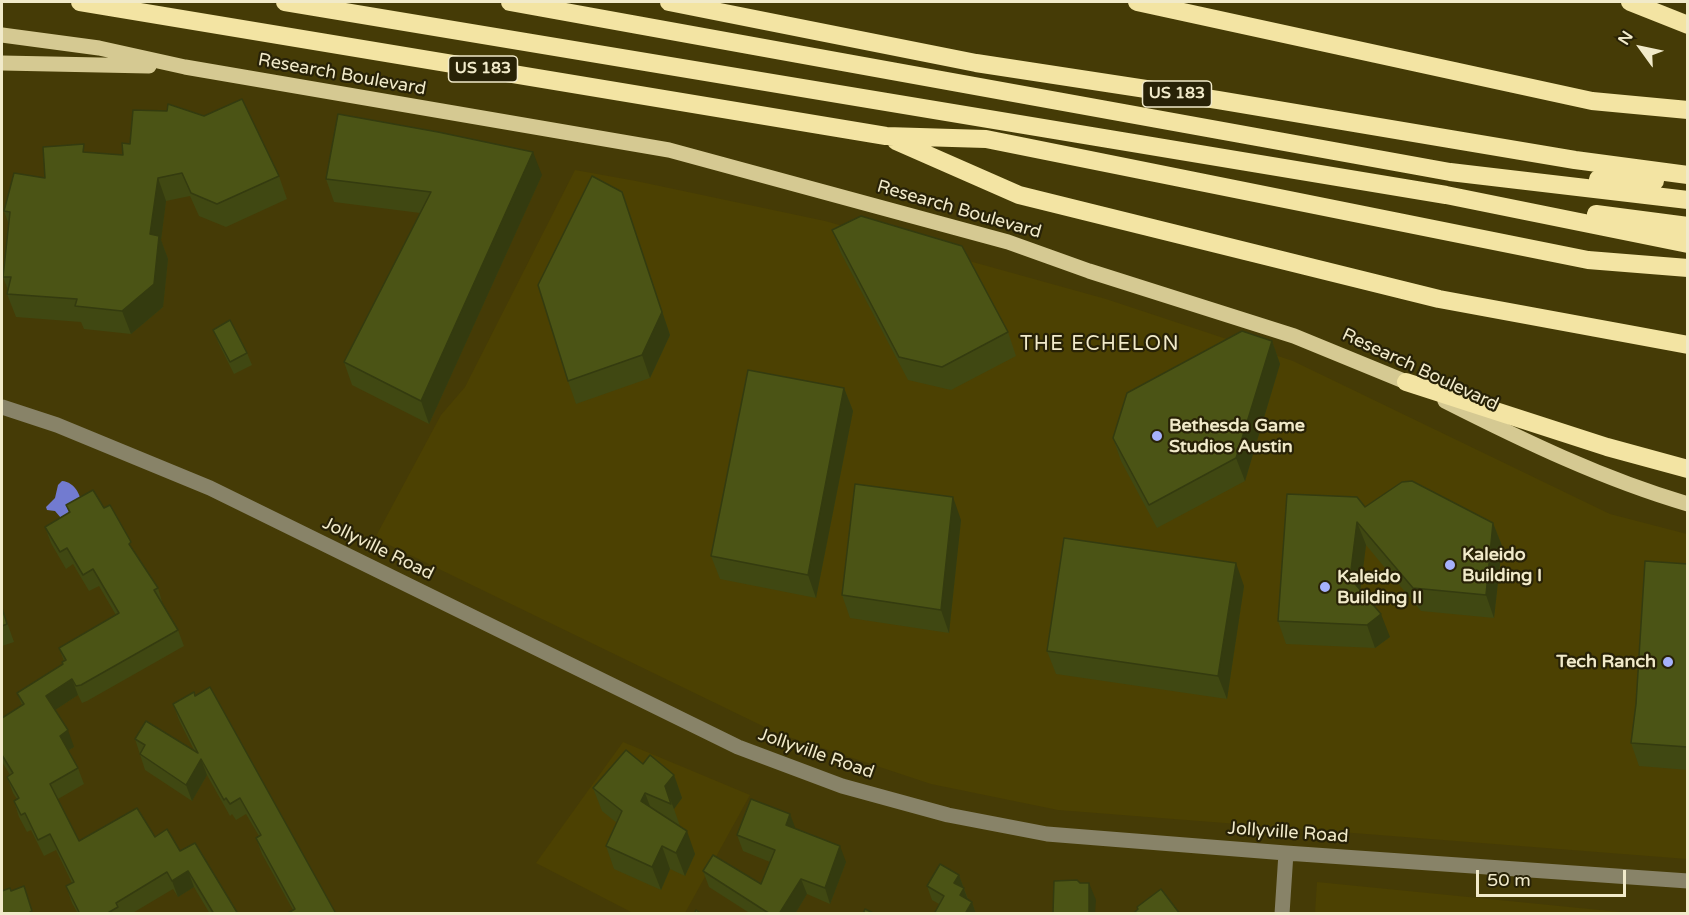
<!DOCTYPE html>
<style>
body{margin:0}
#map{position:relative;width:1689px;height:915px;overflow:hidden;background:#453b06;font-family:"Varela Round",sans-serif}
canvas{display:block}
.frame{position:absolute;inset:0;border:3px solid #f1eaca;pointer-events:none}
.north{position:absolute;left:1611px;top:18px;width:60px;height:60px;-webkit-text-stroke:4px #282207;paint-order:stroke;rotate:303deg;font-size:16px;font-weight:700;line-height:24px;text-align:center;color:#f1eaca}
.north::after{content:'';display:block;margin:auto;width:21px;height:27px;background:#f1eaca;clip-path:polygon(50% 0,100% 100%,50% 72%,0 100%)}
.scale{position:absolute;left:1476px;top:870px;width:150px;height:27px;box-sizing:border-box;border:3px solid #f1eaca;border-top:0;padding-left:8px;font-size:18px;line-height:21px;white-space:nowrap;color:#f1eaca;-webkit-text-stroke:4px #282207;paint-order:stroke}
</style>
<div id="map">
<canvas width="1689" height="915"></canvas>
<div class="frame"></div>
<div class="north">N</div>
<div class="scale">50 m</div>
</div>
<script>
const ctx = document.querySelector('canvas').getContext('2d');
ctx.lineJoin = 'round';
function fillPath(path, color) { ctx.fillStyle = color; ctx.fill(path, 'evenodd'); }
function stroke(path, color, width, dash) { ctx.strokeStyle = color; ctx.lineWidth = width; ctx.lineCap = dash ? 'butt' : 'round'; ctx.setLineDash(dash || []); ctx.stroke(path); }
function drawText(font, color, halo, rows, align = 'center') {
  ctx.font = font + ' "Varela Round",sans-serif'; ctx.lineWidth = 4.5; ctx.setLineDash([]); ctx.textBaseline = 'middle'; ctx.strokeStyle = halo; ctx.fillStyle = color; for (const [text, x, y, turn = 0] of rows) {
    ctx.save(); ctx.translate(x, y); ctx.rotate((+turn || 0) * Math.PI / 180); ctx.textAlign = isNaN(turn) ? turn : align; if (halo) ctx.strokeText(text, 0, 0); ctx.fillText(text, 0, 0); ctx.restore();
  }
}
fillPath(new Path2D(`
 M575 170 636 181 825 221 1106 299 1293 361 1610 514 1687 534V859L1058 810 931 784 777 733 375 538 441 415 465 387Z
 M623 742 750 795 685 913H633L536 863Z
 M1317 882 1630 913H1315Z`), '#4c4102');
fillPath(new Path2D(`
 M62 481C75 482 82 496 81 507L61 518 55 511 47 510 46 507 55 498 58 485Z`), '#727bd0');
stroke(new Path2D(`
 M2 407 57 425 210 488 738 747 842 786 948 815 1047 834 1286 853 1688 881
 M1282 914 1286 853`), '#888368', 15);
stroke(new Path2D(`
 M2 35 99 48 185 67 669 150 1008 242 1089 271 1294 336 1416 386
 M2 63 149 66
 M1445 401C1524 441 1603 479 1688 504`), '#d5c992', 15);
stroke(new Path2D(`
 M80 2 886 136 986 139 1588 260 1688 268
 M285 2 1446 195 1688 244
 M510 2 1450 172 1688 200
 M669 2 976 63 1218 100 1575 160 1688 175
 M1137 2 1592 101 1688 110
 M1630 2 1688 25
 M896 141 1019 195 1439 299 1688 345
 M1598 179 1655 181
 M1596 214 1688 226
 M1406 382 1607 447 1688 469`), '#f3e4a3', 18);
fillPath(new Path2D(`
 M87 152 279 176 287 199 226 227 199 216 190 196 166 201 161 240 168 259 163 307 131 334 84 329 81 322 16 317 7 294 8 290 3 277 9 225 4 211 45 178Z
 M542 175 429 424 352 385 344 362 420 213 334 202 326 179Z
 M622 192 670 335 650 378 576 404 568 381Z
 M832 230 1008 332 1016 356 951 390 908 380 841 253Z
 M213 330 247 353 252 365 234 374 218 342Z
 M1272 341 1280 364 1245 481 1157 528 1121 461 1113 438Z
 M844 388 853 411 816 598 720 579 711 556Z
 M66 505 104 508 135 553 158 588 163 605 178 630 184 646 87 701 82 703 78 695 55 710 74 747 68 751 78 768 84 784 58 799 79 841 155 837 180 851 238 914H210L194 887 178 897 173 889 131 914H78L72 903 66 886 72 883 56 850 44 856 31 830 27 832 19 817 14 801 17 799 13 793 7 777 10 775 2 762V718L22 705 17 693 63 664 64 661 59 648 116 615 99 586 89 591 73 564 66 569 51 543 45 527 69 513Z
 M1365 507 1493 523 1502 546 1494 618 1421 611 1366 545 1360 589 1390 637 1375 648 1286 644 1278 621Z
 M961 520 949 633 850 618 842 595Z
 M1688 564V770L1639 766 1631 743Z
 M1244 586 1227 699 1056 674 1047 651Z
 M2 608 14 642 2 646Z
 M210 687 336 914H286L293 910 262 854 256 838 259 836 246 814 236 820 232 814 230 816 207 775 192 801 145 770 135 739 194 750 179 720 173 704 195 696Z
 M643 764 674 775 682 798 674 809 680 826 695 854 685 876 670 869 661 890 614 869 606 846 617 823 602 811 593 788Z
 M790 814 795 829 846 862 830 904 807 894 795 914H751L709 887 703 871 761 884 770 862 743 851 737 835Z
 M959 875 968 899 972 902 976 914H934L939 904 932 900 927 886Z`), '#404812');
fillPath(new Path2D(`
 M533 152 542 175 429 424 421 401Z
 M158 178 166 201 161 240 168 259 163 307 131 334 122 311 150 234Z
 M622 192 670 335 650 378 642 355Z
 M1272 341 1280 364 1245 481 1236 458Z
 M844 388 853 411 816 598 808 575Z
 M953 497 961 520 949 633 941 610Z
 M1357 522 1366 545 1359 601 1350 578Z
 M1493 523 1502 546 1494 618 1486 595Z
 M1236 563 1244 586 1227 699 1218 676Z
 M1381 614 1390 637 1375 648 1367 625Z
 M72 679 78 695 52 712 46 696Z
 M68 730 74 747 66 752 60 736Z
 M201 759 207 775 192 801 186 785Z
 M674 775 682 798 674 809 665 786Z
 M645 793 654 817 641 801Z
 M790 814 796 830 786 825Z
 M687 831 695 854 685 876 676 853Z
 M662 846 670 869 661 890 652 867Z
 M840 846 846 862 830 904 825 888Z
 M188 871 194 887 178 897 172 881Z
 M959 875 969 903 966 910 954 883Z
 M801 879 807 894 795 914H779Z
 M1089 883 1096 900 1095 914H1089Z
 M972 902 976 914H965Z`), '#343b0f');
const building = new Path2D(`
 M242 99 279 176 217 204 191 193 182 173 158 178 150 234 159 236 154 284 122 311 75 306 77 299 7 294 11 277H3L10 212 4 211 14 173 45 178 43 147 84 144 83 152 123 155 122 143 130 144 133 110 167 111 168 104 204 116Z
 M338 114 438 132 533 152 421 401 344 362 431 192 326 179Z
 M592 176 622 192 662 312 642 355 568 381 538 285Z
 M861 216 962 246 1008 332 942 367 899 357 832 230Z
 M230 320 247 353 230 362 213 330Z
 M1242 331 1272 341 1236 458 1149 505 1113 438 1127 393Z
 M748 370 844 388 808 575 711 556Z
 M1412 481 1493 523 1486 595 1413 588 1357 522 1350 578 1381 614 1367 625 1278 621 1287 494 1357 497 1365 507 1402 482Z
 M855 484 953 497 941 610 842 595Z
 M93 490 104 508 110 505 131 542 129 544 158 588 154 590 178 630 81 685 76 686 72 679 46 696 68 730 60 736 78 768 50 784 79 841 137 808 155 837 167 829 180 851 195 843 238 914H214L188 871 172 881 167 872 116 903 118 907 106 914H80L66 886 74 882 50 834 38 840 25 813 21 815 14 801 19 798 7 777 13 773 2 755V718L24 704 17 693 63 664 62 662 66 660 59 648 119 613 93 569 83 575 67 548 60 552 45 527 70 512 66 505Z
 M1064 538 1236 563 1218 676 1047 651Z
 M1645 561 1688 564V747L1631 743 1636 704Z
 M2 608 7 624 2 626Z
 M210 687 335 912 334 914H286L295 909 256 838 261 835 240 798 230 804 226 798 224 800 201 759 186 785 140 754 145 745 135 739 146 721 198 753 173 704 194 692 195 696Z
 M626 750 643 764 650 755 674 775 665 786 671 804 645 793 641 801 687 831 676 853 662 846 652 867 606 846 622 811 593 788Z
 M751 799 790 814 786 825 840 846 825 888 801 879 779 914H770L703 871 713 855 761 884 775 850 737 835Z
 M940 864 959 875 954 883 964 888 960 895 972 902 965 914H934L944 896 927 886Z
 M1077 880 1080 883H1089V914H1041L1053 913 1054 881Z
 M24 886 32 911 27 914H2V891L10 888 11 891Z
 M1161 889 1180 914H1133L1138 909 1137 907Z
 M865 909 875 914H863Z
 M696 910 702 914H694Z`);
fillPath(building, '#4b5415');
stroke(building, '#343b0f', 1.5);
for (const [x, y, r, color] of [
 [1157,436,6,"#a6b1fc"],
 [1450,565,6,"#a6b1fc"],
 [1325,587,6,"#a6b1fc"],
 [1668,662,6,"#a6b1fc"]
]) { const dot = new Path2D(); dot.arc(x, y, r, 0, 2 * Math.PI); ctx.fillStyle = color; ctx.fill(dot); stroke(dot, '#282207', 2); }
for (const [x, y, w] of [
 [483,69,69],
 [1177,94,69]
]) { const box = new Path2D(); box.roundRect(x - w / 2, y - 13, w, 26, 4.5); ctx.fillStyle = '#282207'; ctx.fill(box); stroke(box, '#f1eaca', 1.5); }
drawText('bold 16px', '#f1eaca', null, [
 ["US 183",483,69],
 ["US 183",1177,94]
]);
drawText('18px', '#f1eaca', '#282207', [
 ["Research Boulevard",342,75,10],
 ["Research Boulevard",959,210,16],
 ["Research Boulevard",1420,370,25],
 ["Jollyville Road",378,549,26],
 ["Jollyville Road",816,754,19],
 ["Jollyville Road",1288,833,4]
]);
drawText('bold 18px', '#f1eaca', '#282207', [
 ["Bethesda Game",1169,426],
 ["Studios Austin",1169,447],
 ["Kaleido",1462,555],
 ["Building I",1462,576],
 ["Kaleido",1337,577],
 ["Building II",1337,598],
 ["Tech Ranch",1656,662,"right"]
], 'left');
ctx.letterSpacing = '1.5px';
drawText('20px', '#f1eaca', '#282207', [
 ["THE ECHELON",1100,345]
]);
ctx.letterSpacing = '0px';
</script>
